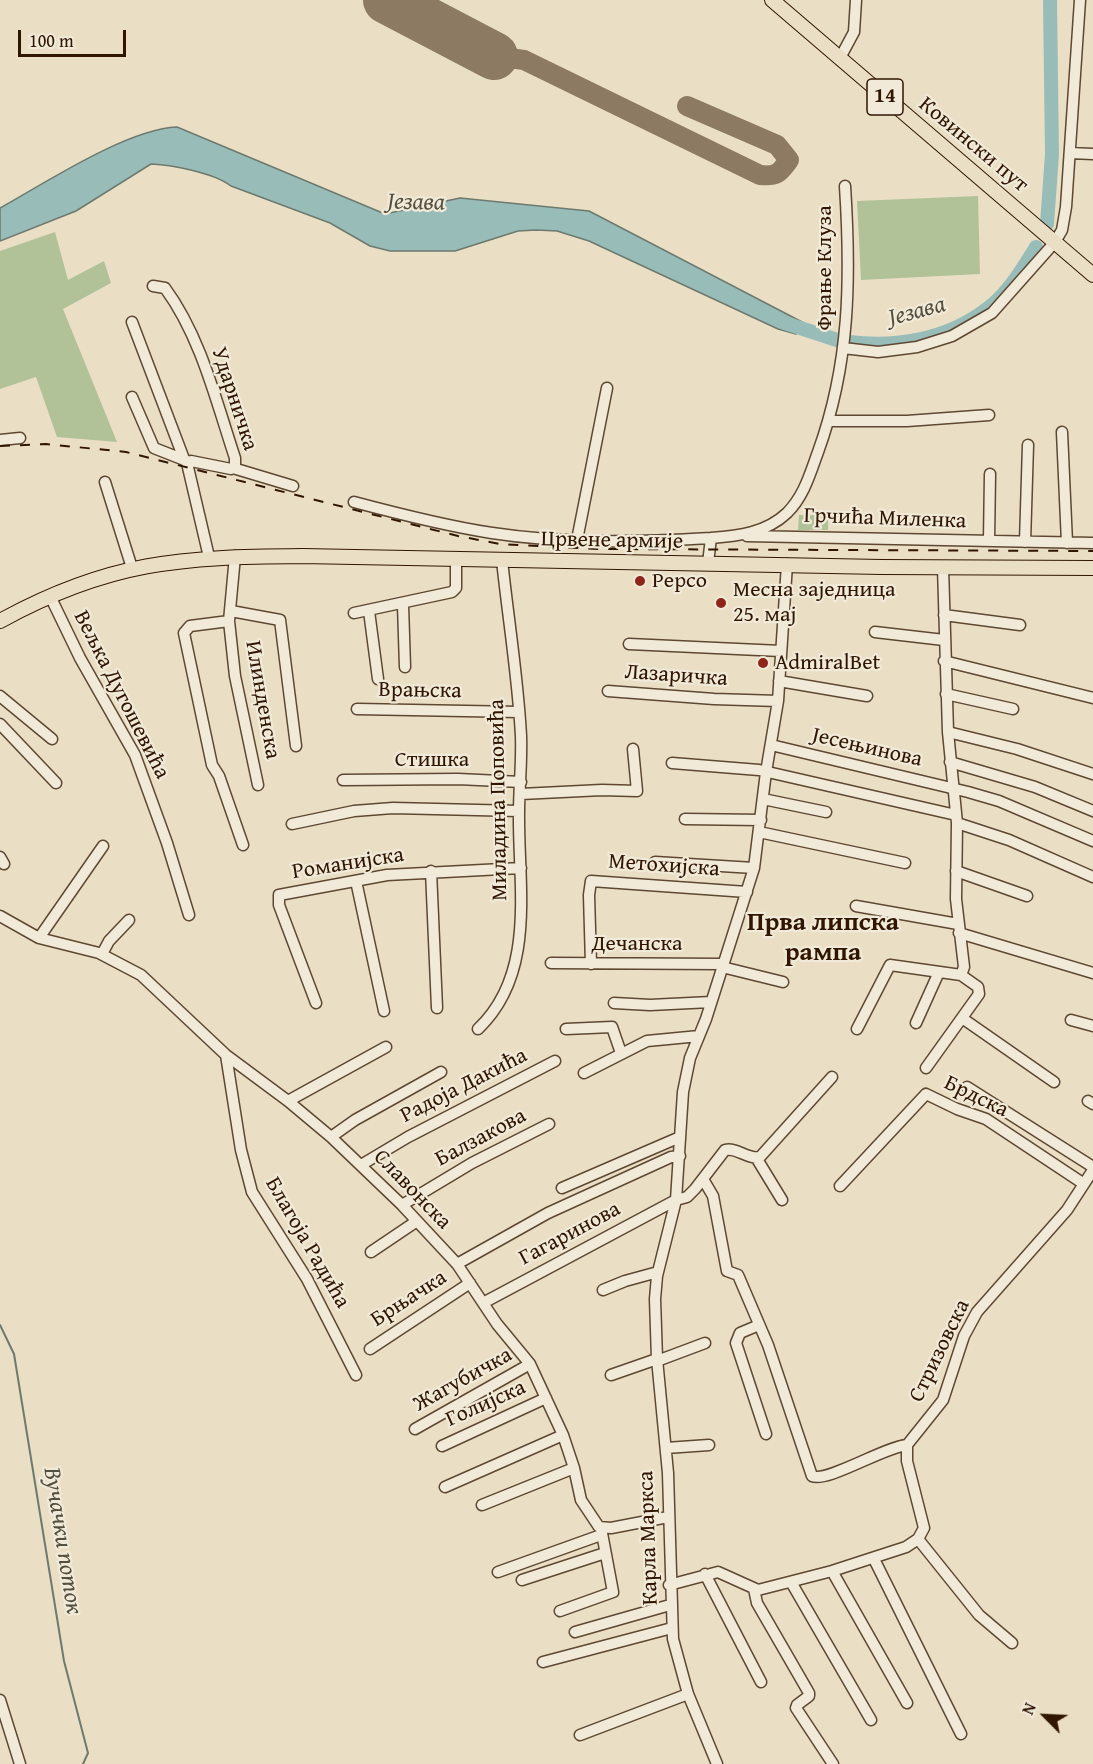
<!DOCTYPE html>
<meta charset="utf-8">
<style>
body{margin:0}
#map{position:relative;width:1093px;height:1764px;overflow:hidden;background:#eadec5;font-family:"Gentium Book Plus",serif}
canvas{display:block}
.north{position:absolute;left:1015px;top:1686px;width:60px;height:60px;-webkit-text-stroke:4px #f1ead9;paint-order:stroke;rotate:294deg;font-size:16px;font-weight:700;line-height:24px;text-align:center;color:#301600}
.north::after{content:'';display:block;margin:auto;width:21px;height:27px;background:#301600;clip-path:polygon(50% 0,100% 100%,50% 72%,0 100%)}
.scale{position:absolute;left:18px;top:30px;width:108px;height:27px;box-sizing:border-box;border:3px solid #301600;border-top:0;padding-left:8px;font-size:18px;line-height:21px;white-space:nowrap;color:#301600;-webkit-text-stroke:4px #f1ead9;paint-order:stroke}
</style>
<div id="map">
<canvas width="1093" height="1764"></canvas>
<div class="north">N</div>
<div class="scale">100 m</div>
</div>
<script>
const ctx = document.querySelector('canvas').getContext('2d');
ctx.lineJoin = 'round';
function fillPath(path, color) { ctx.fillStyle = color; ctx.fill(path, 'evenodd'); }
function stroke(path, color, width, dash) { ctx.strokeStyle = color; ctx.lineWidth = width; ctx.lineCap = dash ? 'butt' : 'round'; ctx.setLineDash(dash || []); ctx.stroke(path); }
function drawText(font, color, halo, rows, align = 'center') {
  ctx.font = font + ' "Gentium Book Plus",serif'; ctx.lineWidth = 4.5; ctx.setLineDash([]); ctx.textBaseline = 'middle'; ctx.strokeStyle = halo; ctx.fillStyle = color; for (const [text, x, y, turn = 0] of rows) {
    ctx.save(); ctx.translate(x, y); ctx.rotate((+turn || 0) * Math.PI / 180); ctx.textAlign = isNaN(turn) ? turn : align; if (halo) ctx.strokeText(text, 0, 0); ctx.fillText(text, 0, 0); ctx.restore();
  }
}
fillPath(new Path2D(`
 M978 196 980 274 861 280 857 201Z
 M55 232 68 280 104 261 111 283 63 309 117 442 57 437 36 377 0 389V251Z
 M799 515H828V530H798Z`), '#b1c299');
const water = new Path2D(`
 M177 127 385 214 460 198 589 211 804 323 796 334 778 329 589 241 557 231 536 230 518 231 455 251H390L370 246 330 223 231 186C214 173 173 165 151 164L76 211 0 241V208C45 183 127 129 177 127Z`);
fillPath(water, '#98bcb8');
stroke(water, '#6e7a6e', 1.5);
stroke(new Path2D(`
 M0 1325 14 1354 64 1661 88 1753 83 1764`), '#6e7a6e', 2);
stroke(new Path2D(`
 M1047 224 1052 154 1050 0
 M785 323 837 340
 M849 342C897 348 949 339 988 308 1008 293 1023 268 1036 247`), '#98bcb8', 14);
stroke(new Path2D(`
 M494 56 524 60 760 175C778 177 780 172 789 160L777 145 687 106`), '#8d7a62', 20);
stroke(new Path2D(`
 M387 0 494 56`), '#8d7a62', 48);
const minor = new Path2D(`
 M840 58 854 32 856 0
 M1070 153 1093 154
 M153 286 165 288C201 337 216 401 235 458V466L231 469 191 461 187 463 209 557
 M132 322 184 459
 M843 348 878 352 917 347 952 336 992 313 1055 242 1062 230 1066 207 1080 0
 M132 397 154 448 187 461
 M829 421H907L989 415
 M1062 432 1067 543
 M0 440 20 438
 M233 468 293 486
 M105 482 132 568
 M354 502C399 514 446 526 492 533 564 544 638 542 711 538
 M747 536 1093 543
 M577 540 607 388
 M989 541 990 474
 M1025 542 1028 445
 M235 556 229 621 190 626 184 633 212 765 219 776 243 845
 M708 563 711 538C738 536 766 533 787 513 804 496 810 474 818 452 850 364 851 279 845 186
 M943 567 948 732 957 823 956 899 964 967 961 975
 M50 596 80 658 135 755 167 843 189 915
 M403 605 405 667
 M231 611 280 620 296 746
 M369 611 378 679
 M354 613 452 592 456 588V559
 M944 615 1020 625
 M229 621 235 676 258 785
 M875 632 944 640
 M629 644 781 651
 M944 661 1093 698
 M779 681 867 696
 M608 691 714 699 778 701
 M946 694 1013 709
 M0 696 52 739
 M357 709 519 712
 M0 724 56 783
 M948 732 1017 749 1093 774
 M771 745 968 792 999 801 1093 841
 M950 762 1035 787 1093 811
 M672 763 759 770 956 815
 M343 780 458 779 521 782
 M521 794 602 790 637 791 633 749
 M763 799 826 812
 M685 819 761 820
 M957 823 1009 840 1093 877
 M292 824 354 811 393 808 519 811
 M759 832 905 863
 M0 857 4 864
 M655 862 754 868
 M431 871 437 1008
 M956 871 1027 896
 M356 881 384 1011
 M856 906 958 924
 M0 916 39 938 99 953 141 975 226 1055 288 1101 331 1137 402 1205 457 1264 497 1324 530 1364 563 1435 574 1468 581 1500 599 1527 611 1528 668 1517
 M959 933 1093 973
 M39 938 103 846
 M102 954 109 941 129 920
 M551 963 723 964
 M591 964 589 895 591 881 747 892
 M722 967 783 982
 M316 1003 279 905V895L387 875 521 868
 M614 1003 650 1005 711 1002
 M962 1018 1054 1082
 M1071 1020 1093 1026
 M916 1023 939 972
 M478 1029C537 973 518 886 519 813 519 787 522 762 521 736 518 677 508 618 502 560
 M566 1029 612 1027 621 1053
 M857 1029 890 965 961 975 978 987 979 994 926 1068
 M226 1055 241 1150 252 1192 307 1279 356 1375
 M584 1073 647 1041 699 1036
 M967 1087 1093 1167
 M288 1101 386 1047
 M1088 1101 1093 1104
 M331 1137 355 1120 441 1072
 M757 1159 782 1200
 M361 1165 408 1137 555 1061
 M703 1179 713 1196 727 1271 738 1275 768 1345 812 1476C827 1483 884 1447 907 1445
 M840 1186 926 1094 957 1109 986 1119 1084 1184
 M562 1188 680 1137
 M402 1205 472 1163 549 1124
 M371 1252 417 1221
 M457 1264 548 1213 671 1157 680 1156
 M603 1290 625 1281 658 1272
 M483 1303 676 1200 687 1197 695 1189 725 1150C737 1147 748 1160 760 1157L832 1077
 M759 1325 740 1333 736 1343 766 1434
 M370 1349 470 1283
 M657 1361 705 1343
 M611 1375 657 1359
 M415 1429 530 1364
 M442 1446 546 1398
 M666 1448 709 1445
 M445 1487 563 1435
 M482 1505 574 1468
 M918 1539 979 1615 1012 1643
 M874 1559 961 1734
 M832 1571 907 1703
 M498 1572 601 1535
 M705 1574 761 1682
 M522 1580 605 1553
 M791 1582 871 1720
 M669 1585 718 1572 758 1590 832 1571 906 1547 918 1539 924 1528 907 1461V1445L943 1400 964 1336 977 1312 1067 1210 1093 1170
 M754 1589 757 1603 809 1693V1696L797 1705 796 1708 833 1764
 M560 1611 613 1592 601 1528
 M575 1632 670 1605
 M543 1662 672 1628
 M0 1700 20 1764
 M580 1735 688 1694
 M717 1764 688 1694 673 1639 668 1473 657 1359 655 1299 657 1276 676 1200 683 1092 690 1058 706 1019 754 868 766 772 778 701 787 564`);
const major = new Path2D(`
 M772 0 1093 275
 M0 621C109 561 181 557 302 556L882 567 1093 568`);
stroke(minor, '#5e4831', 13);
stroke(major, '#301600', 16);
stroke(minor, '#f1ead9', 10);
stroke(major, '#eadec5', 14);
stroke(new Path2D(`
 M0 446 46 444 126 452 458 536 500 544 599 549 1093 551`), '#301600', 2, [10, 10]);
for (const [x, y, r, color] of [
 [640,581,6,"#8f2418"],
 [721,603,6,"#8f2418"],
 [763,663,6,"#8f2418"]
]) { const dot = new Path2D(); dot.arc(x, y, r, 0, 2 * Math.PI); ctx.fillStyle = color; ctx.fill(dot); stroke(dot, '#f1ead9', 2); }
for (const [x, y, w] of [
 [885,97,36]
]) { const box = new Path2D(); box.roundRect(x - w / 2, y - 18, w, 36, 4.5); ctx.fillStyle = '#f1ead9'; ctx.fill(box); stroke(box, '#301600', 1.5); }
drawText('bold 21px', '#301600', null, [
 ["14",885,97]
]);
drawText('22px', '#301600', '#f1ead9', [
 ["Ковински пут",973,145,40],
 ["Фрање Клуза",825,268,-90],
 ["Ударничка",234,399,72],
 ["Грчића Миленка",885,519,2],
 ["Црвене армије",612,541,1],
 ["Лазаричка",676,676,4],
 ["Врањска",420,691,1],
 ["Вељка Дугошевића",121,695,63],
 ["Илинденска",262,700,80],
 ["Јесењинова",867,748,13],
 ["Стишка",432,760],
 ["Миладина Поповића",499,800,-91],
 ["Романијска",348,864,-9],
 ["Метохијска",664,866,4],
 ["Дечанска",637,944],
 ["Радоја Дакића",464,1086,-27],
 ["Брдска",976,1097,26],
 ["Балзакова",481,1138,-28],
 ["Славонска",412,1190,46],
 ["Гагаринова",570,1234,-28],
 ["Благоја Радића",307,1243,60],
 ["Брњачка",409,1299,-33],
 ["Стризовска",940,1351,-64],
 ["Жагубичка",463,1380,-29],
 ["Голијска",486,1404,-24],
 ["Карла Маркса",649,1538,-92]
]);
drawText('22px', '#301600', '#f1ead9', [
 ["Pepco",652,581],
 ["Месна заједница",733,590],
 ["25. мај",733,615],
 ["AdmiralBet",775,663]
], 'left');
drawText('italic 24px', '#545040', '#f1ead9', [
 ["Језава",416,203,1],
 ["Језава",917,312,-15],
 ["Вучачки поток",62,1541,81]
]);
drawText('bold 26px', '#301600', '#f1ead9', [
 ["Прва липска",823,923],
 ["рампа",823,953]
]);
</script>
